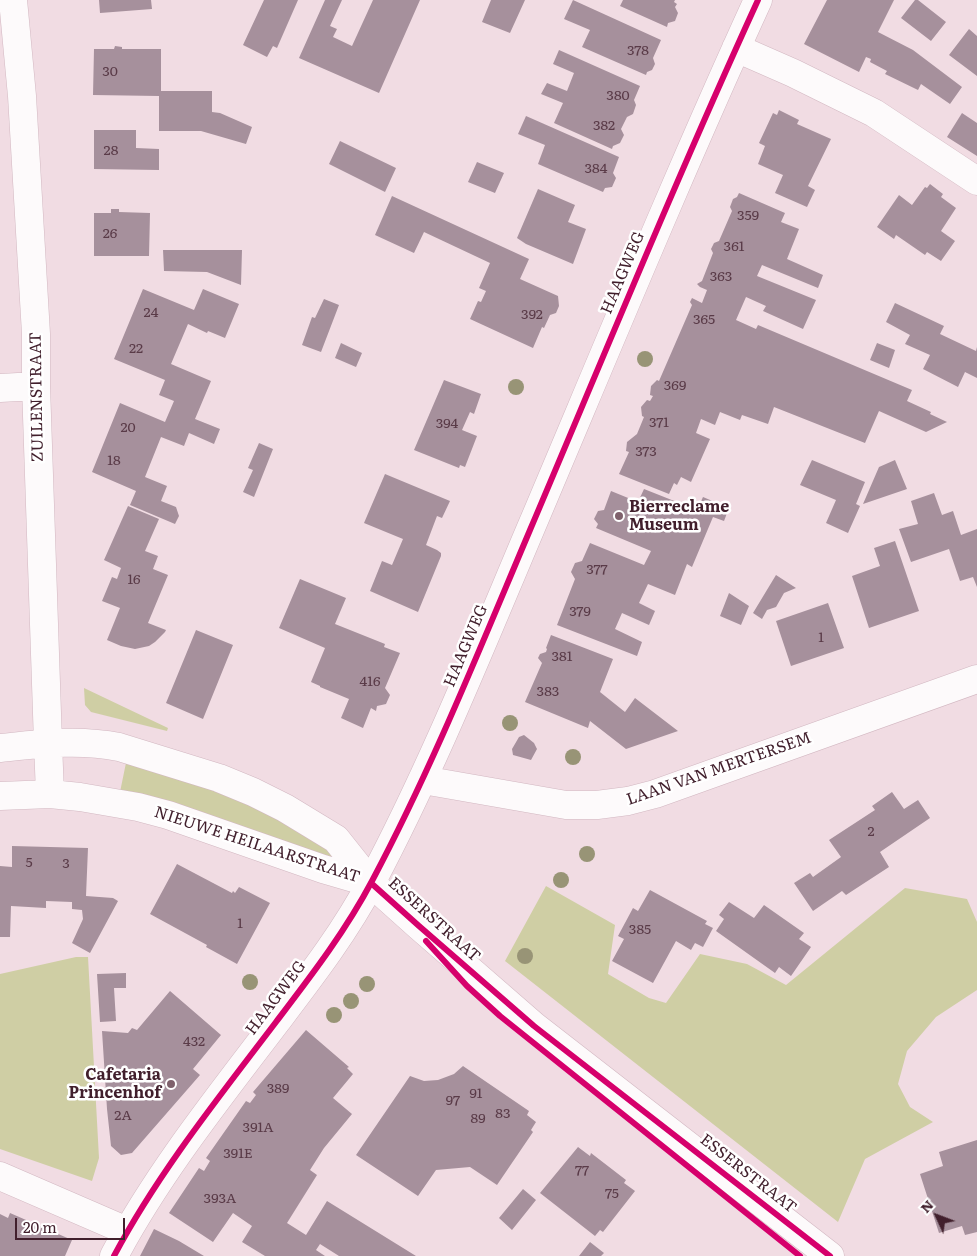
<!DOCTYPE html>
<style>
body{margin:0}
#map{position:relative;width:977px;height:1256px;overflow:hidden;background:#f1dce3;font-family:Literata,serif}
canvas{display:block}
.north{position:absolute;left:912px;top:1191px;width:50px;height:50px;-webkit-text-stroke:4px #fff;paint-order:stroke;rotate:313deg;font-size:14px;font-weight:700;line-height:20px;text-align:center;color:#411f2c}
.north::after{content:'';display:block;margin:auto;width:18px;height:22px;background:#411f2c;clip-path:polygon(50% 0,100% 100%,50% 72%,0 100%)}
.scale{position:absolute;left:15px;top:1218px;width:110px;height:22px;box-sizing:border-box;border:2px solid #411f2c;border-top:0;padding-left:6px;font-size:15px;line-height:18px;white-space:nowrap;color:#411f2c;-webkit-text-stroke:4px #fff;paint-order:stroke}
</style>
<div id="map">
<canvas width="977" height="1256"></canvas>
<div class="north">N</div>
<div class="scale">20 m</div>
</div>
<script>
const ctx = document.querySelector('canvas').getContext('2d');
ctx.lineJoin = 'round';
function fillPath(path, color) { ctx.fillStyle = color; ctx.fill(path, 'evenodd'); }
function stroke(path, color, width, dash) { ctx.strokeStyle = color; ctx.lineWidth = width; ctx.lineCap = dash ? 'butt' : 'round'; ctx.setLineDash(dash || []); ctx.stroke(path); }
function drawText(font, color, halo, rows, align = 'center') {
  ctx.font = font + ' Literata,serif'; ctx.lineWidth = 5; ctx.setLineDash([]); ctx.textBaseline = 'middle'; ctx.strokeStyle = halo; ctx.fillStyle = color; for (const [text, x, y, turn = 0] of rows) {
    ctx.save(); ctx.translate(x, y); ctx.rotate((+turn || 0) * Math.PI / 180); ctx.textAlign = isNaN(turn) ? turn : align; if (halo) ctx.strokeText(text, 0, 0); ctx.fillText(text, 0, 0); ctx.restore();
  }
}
fillPath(new Path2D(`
 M84 688 168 728 167 731 91 712 85 705Z
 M127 758 243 797 316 840 336 859 120 792Z
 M546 886 615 925 608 974 649 998 666 1003 700 954 747 964 786 985 905 888 967 899 977 922V990L936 1017 907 1051 898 1084 910 1107 933 1122 865 1159 838 1222 505 961Z
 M76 957H88L99 1158 92 1181 0 1149V974Z`), '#cfcea4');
fillPath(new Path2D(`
 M99 0H151L152 9 100 13Z
 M264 0H298L277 48 273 46 267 57 243 45Z
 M325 0H342L330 26 337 29 333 37 352 46 373 0H420L379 93 299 58Z
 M491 0H525L510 33 482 22Z
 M573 0 661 40 653 58 655 64 652 70 647 72 646 75 582 47 590 30 564 19Z
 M623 0H675L674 2 677 4 675 7 678 13 675 21 668 23 667 27 620 6Z
 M827 0H894L878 32 913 50 962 87 950 104 921 84 918 90 885 74 887 71 870 62 871 59 866 57 859 72 804 44Z
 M915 0H918L946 22 931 41 901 18Z
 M969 29 977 36V76L949 55Z
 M115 46 122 47V49H161V91H212V112L220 113 252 127 246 144 201 131H159V96L93 95 94 49H114Z
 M559 50 640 86 634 100 636 105 633 114 627 117 621 129 624 135 620 143 613 146 612 149 554 123 563 103 541 94 547 83 567 91 574 73 553 64Z
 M779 110 799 120 797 124 831 139 808 186 815 190 807 207 775 193 783 175 758 164 765 146 759 143 773 113 777 115Z
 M962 113 977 123V156L947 137Z
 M526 116 619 157 613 173 616 178 612 187 605 188 603 192 538 164 545 145 518 134Z
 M94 130H136V148L159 149V170L94 169Z
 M340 141 396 168 385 192 329 164Z
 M477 162 504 173 495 193 468 182Z
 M930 184 943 194 941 197 956 208 941 231 955 241 941 261 927 252 925 255 896 235 894 239 877 227 899 195 912 205 925 187 927 188Z
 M538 189 575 205 568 222 586 229 573 264 526 244 517 238Z
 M739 193 785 213 781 222 799 229 787 259 823 275 818 288 762 265 757 276 816 300 803 329 763 311 766 306 746 297 736 320 756 329 758 325 912 390 907 401 931 412 930 414 947 422 926 432 879 411 865 443 774 407 768 424 742 415 740 420 720 412 715 425 701 419 696 433 710 439 691 482 681 477 677 485 674 483 669 494 619 474 629 452 626 451 627 442 637 434 644 417 642 416 641 407 647 400 650 401 653 396 650 395 651 386 657 380 659 381 692 305 690 302 692 298 702 303 707 290 700 287 697 284 702 281 713 253 711 249 714 243 719 241 732 211 730 207 733 199 737 197Z
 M392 196 529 259 520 279 558 296 559 306 556 313 550 315 544 328 542 327 533 348 470 319 478 301 481 302 486 291 479 288 490 263 424 232 414 253 375 235Z
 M111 209H119V212L150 213 149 256H94V213H111Z
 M163 250H242L241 285 207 272 164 271Z
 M143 289 194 310 203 289 239 304 225 338 208 331 207 333 188 324 171 364 211 381 195 419 220 429 214 444 189 433 184 446 161 437 145 477 167 486 161 501 176 507 179 516 175 524 130 505 136 491 92 472 120 403 165 422 174 401 159 395 165 380 114 359Z
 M324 299 339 305 321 352 302 345 312 317 315 318Z
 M895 303 944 326 940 334 976 351 977 347V378L965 372 958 387 923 369 930 355 905 344 910 335 886 322Z
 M341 343 362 353 356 367 335 358Z
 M877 343 895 350 889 368 870 360Z
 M444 380 481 394 474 414 470 412 462 430 477 436 465 467 460 465 459 468 414 450Z
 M259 443 273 449 254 497 243 492 253 470 248 468Z
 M812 460 865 482 856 504 860 506 848 533 826 523 836 500 800 485Z
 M895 460 907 489 863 504 879 467Z
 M385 474 450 501 442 518 437 516 426 545 437 550 441 553V556L418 612 370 591 382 561 392 565 403 539 364 523Z
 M644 489 697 510 703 497 729 508 724 521 713 517 692 567 687 564 675 595 648 584 639 603 655 611 649 625 622 613 615 629 642 642 637 656 557 625 575 579 571 572 575 563 582 561 590 543 644 565 651 551 596 528 598 524 594 519 598 511 604 510 611 491 638 502Z
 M934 493 942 515 953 511 961 535 977 529V587L973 577 960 581 949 549 911 562 899 529 918 524 911 501Z
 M128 506 159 519 145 551 158 556 153 569 168 575 148 623 166 630 165 632 155 642 149 646 135 649 121 646 107 640 120 608 102 601 112 577 117 579 121 568 104 560Z
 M895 541 919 611 869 628 852 576 880 566 874 548Z
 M776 575 796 588 784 593 776 607 767 610 762 619 753 613Z
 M300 579 346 598 335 624 385 644 384 647 400 653 385 688 390 695 386 704 377 706 376 711 371 708 363 728 341 718 349 699 320 687V686L311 682 325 648 279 628Z
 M729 593 749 606 741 625 720 616Z
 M828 603 844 648 791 666 776 621Z
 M196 630 233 645 203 719 166 703Z
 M551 635 613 659 600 692 625 712 635 698 678 731 626 749 590 721 588 728 525 702 542 663 538 658 540 654 546 652 547 649 546 648Z
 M524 735 534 743 537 749 531 760 513 755 512 749 519 737Z
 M892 792 904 809 918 800 930 818 880 852 889 867 846 895 842 891 813 911 794 883 810 873 813 877 841 857 829 840 875 810 872 806Z
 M12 846 88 848 86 896 113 898 118 901 90 953 72 943 83 919 82 910 72 909V902L46 901V908L11 906 10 937H0V866L12 867Z
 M177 864 232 893 233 891 235 893 239 887 270 903 237 964 206 947 207 945 150 914Z
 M650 890 707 921 705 924 713 928 703 947 695 943 691 950 676 941 653 983 612 961 624 939 618 936 633 908 638 911Z
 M729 902 754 918 764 905 804 933 799 939 811 947 791 976 779 967 775 973 716 931 724 919 719 915Z
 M126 973V988H114L116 1021 100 1022 97 974Z
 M170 991 221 1035 193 1069 200 1075 132 1153 121 1155 111 1146 107 1109 102 1031 128 1033 132 1028 137 1030Z
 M306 1030 349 1067 347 1068 353 1074 333 1098 352 1114 324 1148 310 1170 317 1175 287 1223 306 1235 327 1201 416 1256H339L320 1244 316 1250 325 1256H265L242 1242 252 1226 233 1213 213 1242 169 1213 199 1168 204 1171 210 1161 206 1158 246 1101 250 1103 256 1095 253 1092Z
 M463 1066 529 1111 527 1115 536 1122 531 1130 533 1132 497 1185 470 1167 436 1170 418 1196 356 1155 410 1076 424 1081 438 1080 454 1074Z
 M977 1140V1232L965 1235 962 1226 939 1233 920 1174 943 1166 939 1152Z
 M578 1147 590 1156 591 1153 626 1180 624 1183 635 1191 603 1232 600 1230 595 1236 540 1193Z
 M523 1189 536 1200 512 1230 499 1218Z
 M10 1213 72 1240 65 1256H0V1214L8 1218Z
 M154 1229 179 1241 204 1256H140Z
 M590 1242 604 1253 601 1256H579Z`), '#a6909c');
const street = new Path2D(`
 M13 0 22 96 36 334V386L48 743
 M736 48 793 73 874 113 977 181
 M0 388 36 386
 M423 780 566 805H597L628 801 655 794 977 679
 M0 1176 127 1231
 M114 1256C158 1173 219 1097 276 1022 311 976 345 932 372 881 432 768 480 648 530 530 605 353 678 175 758 0`);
const secondary = new Path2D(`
 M48 743 50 794
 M0 748C40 744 79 739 119 747L219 778 253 792 285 808 336 839 371 883 419 926 534 1026 830 1256
 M0 796 50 794 80 797 138 807 168 815 323 869 371 883`);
stroke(street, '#d2b7c1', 29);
stroke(secondary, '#d2b7c1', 29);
stroke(street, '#fdfafb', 28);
stroke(secondary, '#fdfafb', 28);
stroke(new Path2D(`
 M371 883 419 926 534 1026 830 1256
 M426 941 467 986 500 1016 800 1256
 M114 1256C158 1173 219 1097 276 1022 311 976 345 932 372 881 432 768 480 648 530 530 605 353 678 175 758 0`), '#d6006c', 6);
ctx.fillStyle = '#989476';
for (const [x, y] of [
 [645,359],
 [516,387],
 [510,723],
 [573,757],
 [587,854],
 [561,880],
 [525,956],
 [250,982],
 [367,984],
 [351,1001],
 [334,1015]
]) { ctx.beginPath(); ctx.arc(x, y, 8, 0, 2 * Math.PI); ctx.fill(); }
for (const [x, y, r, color] of [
 [619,516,5,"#7f616c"],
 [171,1084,5,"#7f616c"]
]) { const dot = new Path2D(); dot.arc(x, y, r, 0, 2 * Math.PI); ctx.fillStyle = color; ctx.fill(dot); stroke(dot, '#fff', 2); }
drawText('14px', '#5a3b48', null, [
 ["378",638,51],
 ["30",110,72],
 ["380",618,96],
 ["382",604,126],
 ["28",111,151],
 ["384",596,169],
 ["359",748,216],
 ["26",110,234],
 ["361",734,247],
 ["363",721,277],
 ["24",151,313],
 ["392",532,315],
 ["365",704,320],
 ["22",136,349],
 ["369",675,386],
 ["371",659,423],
 ["394",447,424],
 ["20",128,428],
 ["373",646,452],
 ["18",114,461],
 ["377",597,570],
 ["16",134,580],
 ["379",580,612],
 ["1",821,638],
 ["381",562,657],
 ["416",370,682],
 ["383",548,692],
 ["2",871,832],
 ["5",29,863],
 ["3",66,864],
 ["1",240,924],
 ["385",640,930],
 ["432",194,1042],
 ["389",278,1089],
 ["91",476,1094],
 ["97",453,1101],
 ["83",503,1114],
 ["2A",123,1116],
 ["89",478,1119],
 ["391A",258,1128],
 ["391E",238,1154],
 ["77",582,1171],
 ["75",612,1194],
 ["393A",220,1199]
]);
drawText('16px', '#411f2c', '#fff', [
 ["HAAGWEG",623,273,-67],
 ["ZUILENSTRAAT",37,397,-91],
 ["HAAGWEG",466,646,-67],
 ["LAAN VAN MERTERSEM",719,769,-19],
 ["NIEUWE HEILAARSTRAAT",257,845,18],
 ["ESSERSTRAAT",434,920,42],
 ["HAAGWEG",276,998,-53],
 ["ESSERSTRAAT",748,1174,38]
]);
drawText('bold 16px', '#411f2c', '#fff', [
 ["Bierreclame",629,507],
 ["Museum",629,525],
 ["Cafetaria",161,1075,"right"],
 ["Princenhof",161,1093,"right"]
], 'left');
</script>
